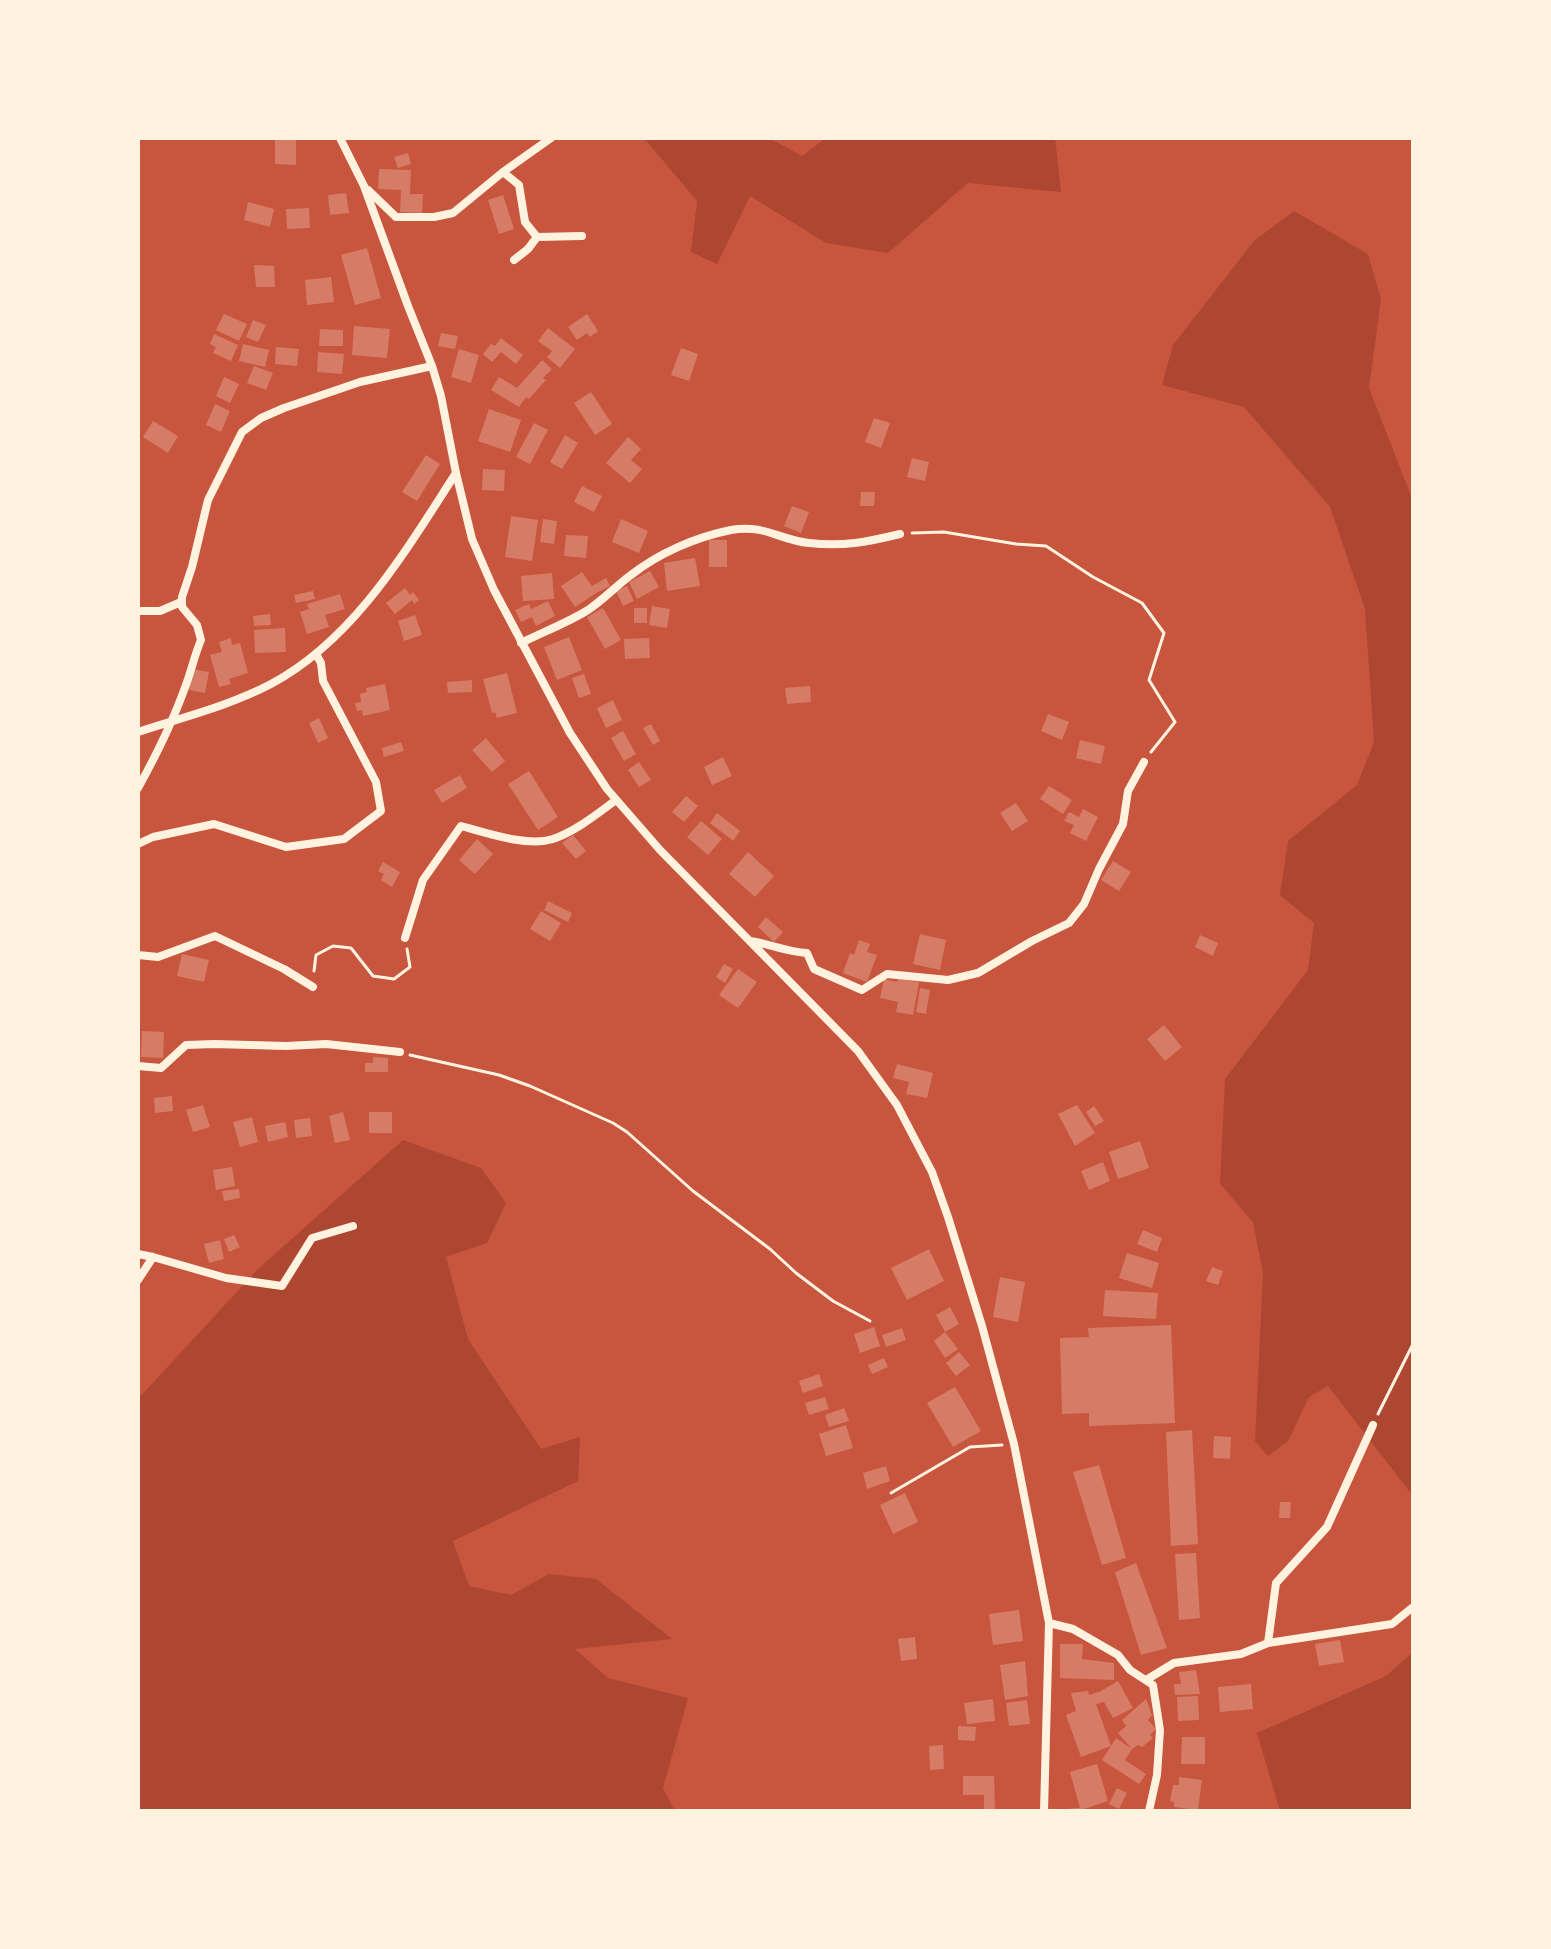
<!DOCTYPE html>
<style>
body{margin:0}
#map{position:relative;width:1551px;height:1949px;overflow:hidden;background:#c8553d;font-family:Figtree,sans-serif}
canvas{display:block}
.frame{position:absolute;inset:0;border:140px solid #fff3e0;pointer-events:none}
</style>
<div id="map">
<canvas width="1551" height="1949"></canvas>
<div class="frame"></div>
</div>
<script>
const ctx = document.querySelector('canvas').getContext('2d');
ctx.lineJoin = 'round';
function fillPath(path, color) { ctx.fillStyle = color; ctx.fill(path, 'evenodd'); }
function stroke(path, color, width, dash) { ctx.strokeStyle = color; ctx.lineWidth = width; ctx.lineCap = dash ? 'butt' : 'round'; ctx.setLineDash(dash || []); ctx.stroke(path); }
fillPath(new Path2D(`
 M644 138H769L802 156 826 138H1055L1061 192 968 183 888 253 826 243 750 196 717 264 691 252 697 201Z
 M1294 211 1368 254 1381 299 1369 388 1413 501V1496L1328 1386 1309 1397 1288 1441 1268 1456 1255 1441 1263 1273 1253 1222 1220 1184 1225 1079 1308 970 1314 923 1280 895 1288 841 1357 785 1374 742 1365 609 1330 507 1244 407 1162 385 1173 345 1254 241Z
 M403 1140 481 1168 506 1203 487 1243 446 1257 468 1339 541 1449 580 1437 578 1481 453 1541 469 1586 511 1595 549 1574 596 1579 672 1639 575 1649 608 1678 688 1698 663 1788 675 1811H138V1399L258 1269Z
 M1413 1652V1811H1280L1257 1733 1386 1676Z`), '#ae4732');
fillPath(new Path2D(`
 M275 138H296V165L275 164Z
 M408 153 411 164 398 168 394 157Z
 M379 169 411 170 410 194H423L422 213 400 212 401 190 378 189Z
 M346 193 349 213 330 215 328 195Z
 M503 195 514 229 499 234 488 200Z
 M248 202 274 209 270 227 244 220Z
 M309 208 310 228 287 229 286 209Z
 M367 248 381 298 355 305 341 255Z
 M254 265 274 266 275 287H256Z
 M331 277 334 302 307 305 305 280Z
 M224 314 247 324 239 341 216 330Z
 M587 314 598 331 590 337 587 333 577 340 568 327Z
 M253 320 266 325 258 342 246 337Z
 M354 326 390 329 387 358 352 355Z
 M548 328 575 349 560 368 547 357 552 351 538 341Z
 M320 329 343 330V346H319Z
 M441 333 458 336 455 349 438 346Z
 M214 334 238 345 231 361 213 353 216 347 210 344Z
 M501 338 523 355 516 364 501 352 492 362 483 354 491 344 495 346Z
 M243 344 269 350 265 367 239 361Z
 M276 347 299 349 297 366 275 364Z
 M681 348 698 354 689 381 671 375Z
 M459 349 479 355 471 383 451 377Z
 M318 352 344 354 342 374 317 372Z
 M542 360 552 369 543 378 546 380 529 399 526 397 519 407 491 390 499 377 517 388Z
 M254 366 273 373 266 390 247 383Z
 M224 377 239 384 230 403 216 396Z
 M591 392 612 424 595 435 574 403Z
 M215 404 230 411 221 432 206 425Z
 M489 409 521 420 510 452 478 441Z
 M874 418 890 423 881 448 865 442Z
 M153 421 178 436 168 453 143 437Z
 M534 423 548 430 530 464 516 457Z
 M565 435 578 443 562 469 550 462Z
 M628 437 641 449 631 460 642 469 630 483 606 463Z
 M426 455 440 464 417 501 402 492Z
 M912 458 929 462 925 481 907 477Z
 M483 469 505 470 504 491 482 490Z
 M582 486 602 496 594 512 574 502Z
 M861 492H875L874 506H860Z
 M792 506 809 512 801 533 784 526Z
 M511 516 538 520 532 561 505 557Z
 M543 519 557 521 554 544 540 542Z
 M621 519 648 531 639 553 612 542Z
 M566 535 588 536 586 558 564 556Z
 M709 540H727V567H709Z
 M695 558 700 586 667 591 664 563Z
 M650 571 659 587 637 599 629 582Z
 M582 572 592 586 606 578 610 586 596 593 575 607 561 586Z
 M552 573 554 599 523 601 521 576Z
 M627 586 634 601 623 606 616 591Z
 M405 588 410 595 413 592 419 600 414 604 412 600 395 614 386 603Z
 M313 591 315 599 296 603 294 595Z
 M340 594 345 609 325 615 329 627 307 634 300 612 309 609 307 604Z
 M548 601 555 616 536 626 532 617 521 622 515 610 529 604 531 609Z
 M652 606 670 609 667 628 649 625Z
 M603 608 621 640 605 649 587 617Z
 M634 608H647V623H634Z
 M270 614 271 625 254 626 253 616Z
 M415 615 422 635 404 641 398 621Z
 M285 628 286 652 255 653 254 630Z
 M569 637 582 670 557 680 544 647Z
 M231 638 232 645 240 643 248 673 229 679 231 684 219 687 210 655 222 652 219 642Z
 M649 638 650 658 625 659 624 639Z
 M193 669 209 672 205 693 189 690Z
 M507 673 517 713 497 718 495 712 492 713 483 679Z
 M584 674 591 694 579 698 572 678Z
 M472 680V692L448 693 447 682Z
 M385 684 390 710 363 716 362 710 357 711 355 703 361 702 360 694 367 692 366 688Z
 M810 686 811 702 787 704 785 688Z
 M613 700 622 720 606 728 597 708Z
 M1048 714 1069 722 1062 740 1041 731Z
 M319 718 328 738 318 743 309 723Z
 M651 724 660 741 653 745 643 728Z
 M623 731 636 754 624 761 611 738Z
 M486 738 505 761 492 772 472 750Z
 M1080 740 1105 746 1101 764 1076 758Z
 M401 742 404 751 384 757 382 748Z
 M723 757 732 776 712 785 704 767Z
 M639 762 651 780 639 787 628 770Z
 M529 771 558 817 538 830 508 784Z
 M460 775 467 788 442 803 434 790Z
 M1049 786 1072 800 1063 814 1040 799Z
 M686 796 698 806 684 822 672 812Z
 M1016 803 1028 821 1012 831 1000 813Z
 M1083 809 1098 817 1086 841 1070 833 1074 825 1064 821 1069 812 1079 817Z
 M717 813 740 831 733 841 710 823Z
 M701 821 722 839 708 855 687 837Z
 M573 835 586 851 576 859 562 843Z
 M477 839 493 854 475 874 459 860Z
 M748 852 774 876 755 897 729 874Z
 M1113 861 1131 872 1119 891 1101 880Z
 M383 862 400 872 392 887 381 880 384 874 378 871Z
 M548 901 572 913 568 922 544 910Z
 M541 911 561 923 550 941 530 929Z
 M766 917 783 932 774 942 758 927Z
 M920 934 946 940 940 970 913 964Z
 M1200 935 1218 943 1213 956 1195 947Z
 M859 940 870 944 867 952 877 955 867 982 843 973 850 953 854 955Z
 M182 954 209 960 204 982 177 976Z
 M724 964 733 969 725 983 716 977Z
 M738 969 757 982 738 1008 719 995Z
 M884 979 897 982 898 979 919 982 913 1015 896 1012 898 1002 880 998Z
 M920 988 930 990 926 1014 916 1012Z
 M1164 1025 1182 1047 1165 1061 1147 1039Z
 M142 1031 164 1032 163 1058 141 1057Z
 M373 1057 388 1058V1072H365V1063H373Z
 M897 1064 933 1073 927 1098 906 1094 909 1082 893 1078Z
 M172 1096 173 1111 155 1113 154 1098Z
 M203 1105 210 1127 193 1132 186 1110Z
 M1077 1105 1095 1133 1075 1146 1058 1114Z
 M1094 1106 1104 1121 1095 1126 1086 1112Z
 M343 1112 350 1140 335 1143 329 1116Z
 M369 1112H392V1133H369Z
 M252 1117 258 1142 240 1147 233 1122Z
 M310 1118 312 1136 296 1138 294 1120Z
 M285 1122 288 1137 268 1142 265 1126Z
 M1140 1141 1149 1168 1118 1179 1109 1152Z
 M1103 1162 1110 1181 1089 1190 1081 1171Z
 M232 1167 235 1186 216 1190 213 1170Z
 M239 1189 240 1198 224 1201 222 1191Z
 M1143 1230 1162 1238 1157 1252 1137 1244Z
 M234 1235 240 1247 229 1252 224 1239Z
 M220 1240 224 1259 209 1263 204 1244Z
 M929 1249 944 1281 907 1300 891 1268Z
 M1127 1253 1159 1263 1152 1288 1119 1278Z
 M1212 1267 1223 1271 1218 1285 1206 1281Z
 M1000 1277 1025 1282 1018 1322 993 1317Z
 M1105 1290 1158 1293 1156 1319 1103 1316Z
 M950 1307 959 1324 945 1332 936 1315Z
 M1171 1325 1175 1423 1089 1426V1413L1062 1414 1060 1338 1089 1337 1088 1328Z
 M874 1327 880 1346 860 1353 854 1334Z
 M902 1328 906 1340 886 1347 882 1335Z
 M945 1332 958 1349 945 1358 934 1341Z
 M959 1352 970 1365 956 1376 946 1363Z
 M884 1358 888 1367 872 1374 868 1365Z
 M819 1374 823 1386 803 1393 799 1381Z
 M955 1387 981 1431 953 1447 927 1403Z
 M825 1397 829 1409 809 1415 805 1403Z
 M844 1408 849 1421 829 1427 825 1415Z
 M846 1425 853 1448 826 1456 819 1434Z
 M1192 1430 1198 1544 1171 1546 1166 1432Z
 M1214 1436 1231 1437 1230 1459 1213 1458Z
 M1099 1465 1126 1558 1102 1565 1073 1472Z
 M886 1466 890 1481 867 1489 863 1473Z
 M905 1493 918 1522 893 1534 880 1505Z
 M1280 1502H1291L1290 1518H1279Z
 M1196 1553 1200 1618 1179 1620 1175 1554Z
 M1136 1563 1167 1648 1141 1655 1115 1572Z
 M1019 1610 1023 1641 993 1645 989 1614Z
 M915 1637 917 1659 901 1661 898 1639Z
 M1340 1640 1344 1662 1319 1666 1315 1644Z
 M1060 1644H1083L1082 1659 1114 1663V1680L1060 1678Z
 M1025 1661 1028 1696 1005 1700 1000 1665Z
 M1196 1670 1200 1694 1175 1695 1174 1684H1181L1179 1672Z
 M1118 1681 1133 1708 1113 1718 1104 1702 1096 1704 1111 1746 1081 1757 1066 1715 1076 1711 1071 1693 1088 1691 1089 1695 1099 1692Z
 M1251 1684 1253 1709 1220 1712 1218 1687Z
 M1198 1696 1199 1720 1178 1721 1177 1697Z
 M993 1699 995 1721 967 1724 964 1703Z
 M1146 1699 1152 1715 1148 1720 1156 1729 1150 1735 1153 1738 1142 1747 1138 1745 1132 1749 1118 1733 1126 1726 1122 1720Z
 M1027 1700 1030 1724 1009 1726 1006 1703Z
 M958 1726 976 1727 975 1741 958 1740Z
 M1182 1737H1205V1764H1181Z
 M1116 1738 1132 1749 1125 1760 1146 1774 1139 1784 1102 1760Z
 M943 1745 944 1769 930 1770 929 1746Z
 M1097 1764 1108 1801 1081 1810 1080 1808 1081 1811H1064V1809L1080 1808 1070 1772Z
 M963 1776H994L995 1809H984V1795H963Z
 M1179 1777 1202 1780 1198 1810 1174 1807V1802L1170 1801 1173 1785H1179Z
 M1117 1788 1127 1793 1119 1809 1109 1804Z`), '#d67c66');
stroke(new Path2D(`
 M912 533 944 532 1016 544 1046 546 1093 577 1142 603 1164 633 1149 680 1175 722 1151 752
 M314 971 316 955 333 946 351 948 373 976 394 979 410 967 407 949
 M410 1055 499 1075 530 1086 613 1123 627 1132 693 1191 770 1249 796 1273 833 1301 870 1321
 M1378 1414 1413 1344
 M891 1493 970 1447 1002 1445`), '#fff3e0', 3);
stroke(new Path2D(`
 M340 138 364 186 408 306 432 366 441 396 456 473 472 539 494 590 570 733 607 789 660 850 858 1051 897 1105 932 1172 948 1217 982 1326 1014 1444 1049 1623 1044 1811
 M503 172 519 185 525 222 537 237 528 249 514 260
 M368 190 396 217H434L453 213 503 172 551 138
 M537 237 582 236
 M138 611H160L181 602
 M521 643C543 632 567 623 588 610 603 600 616 586 631 575 659 553 696 537 731 530 765 524 779 540 809 543 843 547 867 542 900 534
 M138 732C183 717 229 706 271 684 355 639 406 550 456 473
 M138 788C157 754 174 719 187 682 192 668 195 654 201 640L197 625 182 607V597L192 567 208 500 242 432 261 418 284 408 360 382 432 366
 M138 844 153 837 214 824 286 847 344 839 381 811 376 782 323 681 321 663 316 654
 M405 938 423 880 461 826C486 833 527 847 553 839 576 831 597 814 616 800
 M750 941C770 944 787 952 807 953L814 969 862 990 887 974 948 980 978 973 1032 941 1069 923 1084 904 1099 869 1123 824 1128 791 1144 762
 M138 955 158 957 215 936 284 969 313 987
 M138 1066 161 1068 186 1045 214 1044 286 1046 326 1044 400 1052
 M138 1254 153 1257 226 1278 282 1286 312 1238 353 1226
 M138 1280 153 1257
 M1049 1623 1073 1629 1118 1655 1130 1670 1153 1685 1160 1730 1157 1775 1149 1811
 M1268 1643 1276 1583 1327 1527 1373 1425
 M1146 1680 1174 1663 1241 1654 1268 1643 1392 1624 1413 1607`), '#fff3e0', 8);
</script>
